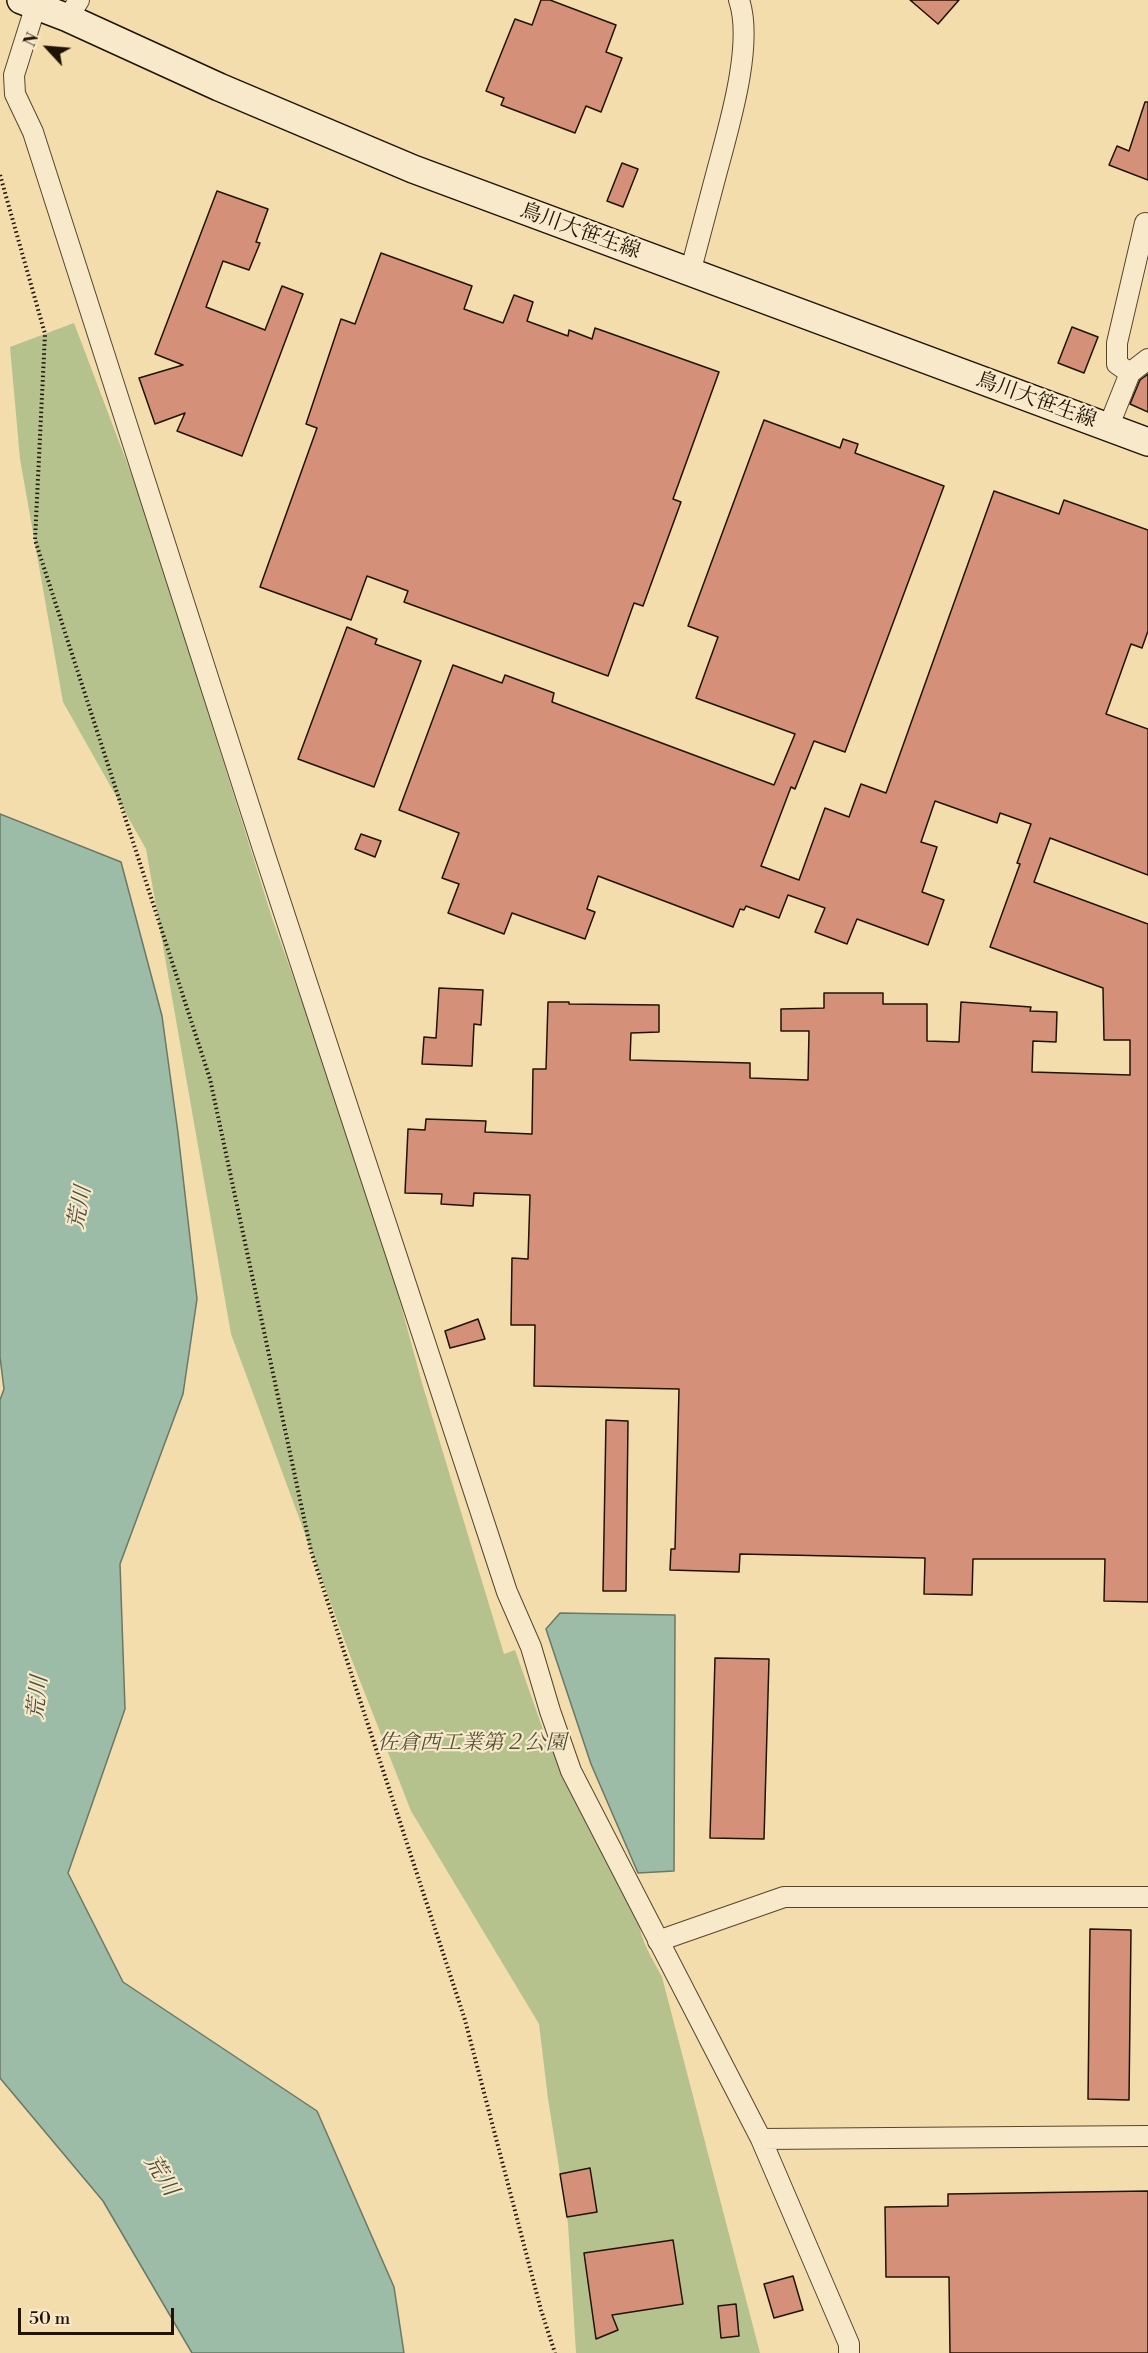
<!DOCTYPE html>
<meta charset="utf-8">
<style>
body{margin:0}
#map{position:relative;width:1148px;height:2353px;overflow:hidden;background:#f4ddad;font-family:"Libre Bodoni",serif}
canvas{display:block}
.north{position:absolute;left:18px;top:18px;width:60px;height:60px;-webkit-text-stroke:4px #f8e9ca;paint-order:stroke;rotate:296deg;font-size:16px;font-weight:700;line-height:24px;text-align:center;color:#1f1304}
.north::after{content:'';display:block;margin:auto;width:21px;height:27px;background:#1f1304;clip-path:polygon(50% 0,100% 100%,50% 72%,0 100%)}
.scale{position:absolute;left:18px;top:2308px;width:156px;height:27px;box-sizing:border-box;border:3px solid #1f1304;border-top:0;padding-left:8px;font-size:18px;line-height:21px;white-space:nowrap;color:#1f1304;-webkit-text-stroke:4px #f8e9ca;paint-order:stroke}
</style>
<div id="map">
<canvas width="1148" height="2353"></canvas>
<div class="north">N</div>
<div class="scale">50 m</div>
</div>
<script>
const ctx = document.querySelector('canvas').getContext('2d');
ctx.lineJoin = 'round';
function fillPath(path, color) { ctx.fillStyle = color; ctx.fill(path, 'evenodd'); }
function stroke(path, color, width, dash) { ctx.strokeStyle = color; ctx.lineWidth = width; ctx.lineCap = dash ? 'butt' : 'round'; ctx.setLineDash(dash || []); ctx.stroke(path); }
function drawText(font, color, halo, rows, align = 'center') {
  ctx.font = font + ' "Libre Bodoni","Noto Serif JP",serif'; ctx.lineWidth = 4.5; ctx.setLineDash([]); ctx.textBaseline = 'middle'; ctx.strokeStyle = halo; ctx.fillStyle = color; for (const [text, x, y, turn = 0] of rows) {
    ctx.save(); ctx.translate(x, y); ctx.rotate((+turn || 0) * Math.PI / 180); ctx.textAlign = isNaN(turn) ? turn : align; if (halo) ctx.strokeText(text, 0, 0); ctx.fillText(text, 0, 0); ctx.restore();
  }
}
fillPath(new Path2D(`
 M74 323 168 571 196 674 272 918 371 1194 422 1383 504 1654 515 1650 547 1741 641 1912C634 1932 653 1959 662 1977L760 2353H576L568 2224 548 2099 539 2024 411 1811 351 1658 231 1334 146 849 63 702 20 459 10 347Z`), '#b6c28e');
const water = new Path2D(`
 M0 814 121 862 162 1016 178 1133 197 1299 183 1394 120 1564 125 1709 68 1873 123 1982 317 2111 394 2287 404 2353H192L103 2201 0 2078V1400L4 1389 0 1357Z
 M560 1613 675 1615 674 1871 638 1873 591 1764 546 1629Z`);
fillPath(water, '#9cbca8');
stroke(water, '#6a7866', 1.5);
const building = new Path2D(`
 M541 0H550L616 25 606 52 622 58 601 112 586 106 575 133 501 105 504 98 486 91 515 19 532 25Z
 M910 0H959L938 24Z
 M1145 102H1148V180L1109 165 1117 146 1129 151Z
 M622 163 638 169 623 207 607 201Z
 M217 191 268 209 256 242 260 243 249 270 223 261 206 307 265 330 282 286 303 294 242 456 177 431 185 413 155 424 139 378 183 365 155 354Z
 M381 253 472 286 464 309 503 323 514 295 533 302 527 321 568 336 569 330 592 339 595 328 719 372 673 499 681 502 643 606 634 603 608 676 404 602 408 591 367 576 351 620 260 587 317 428 306 424 341 319 355 324Z
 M1072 327 1098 337 1084 373 1058 363Z
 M1148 374V412L1130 404 1140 380Z
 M764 420 840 448 843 439 858 444 855 453 944 486 845 752 814 741 795 789 791 787 761 866 799 880 825 808 849 817 861 784 886 793 994 491 1059 514 1064 500 1148 530V631L1142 648 1131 644 1106 714 1148 729V875L1050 838 1034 882 1148 924V1602L1104 1601 1105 1559H973L972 1595 924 1594 925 1558 740 1554 739 1572 670 1570 671 1549H675L679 1389 534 1386 535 1325H511L512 1258 528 1259 530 1195 474 1193 473 1206 441 1204 442 1194 405 1193 408 1129 425 1130 426 1119 486 1121 485 1132 532 1134 533 1069H546L548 1002H569V1004L659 1005V1032L631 1033 630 1060 750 1063V1078L808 1080 809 1031H781V1009L824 1008V993H883V1004H927V1041L959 1042 961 1002 1031 1007 1030 1011 1057 1012 1056 1042 1033 1041 1032 1072 1130 1075V1040H1104L1103 988 990 947 1020 864 1017 863 1031 824 1000 813 997 823 935 801 921 842 937 847 922 892 944 900 928 945 857 919 847 944 815 932 825 908 788 895 779 918 746 906 744 910 740 909 733 927 598 876 587 909 595 912 585 939 512 913 504 934 448 913 459 884 442 878 459 833 399 810 453 665 502 683 505 675 554 693 552 702 774 785 795 734 696 698 718 637 688 626Z
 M347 627 377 639 375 644 421 661 374 787 298 759Z
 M361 834 381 841 375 857 355 849Z
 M439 988 483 990 481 1025 474 1024 472 1066 422 1064 424 1037 436 1038Z
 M478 1319 485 1339 450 1348 445 1331Z
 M606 1420 628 1421 626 1591H603Z
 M715 1658 769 1659 764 1839 710 1838Z
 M1090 1929 1131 1930 1129 2100 1088 2099Z
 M590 2168 597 2212 567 2217 560 2174Z
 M1148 2191V2353H950L949 2277H886L885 2207 948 2206V2194Z
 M673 2240 683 2304 612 2315 618 2330 596 2339 584 2253Z
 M793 2276 803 2310 774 2318 764 2284Z
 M736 2304 739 2336 721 2338 718 2306Z`);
fillPath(building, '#d5907a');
stroke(building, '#1f1304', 1.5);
const street = new Path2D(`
 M36 5 14 75 15 94 33 132 265 855 507 1592 531 1647 550 1711 571 1771 761 2139 849 2344V2353
 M68 18 79 0
 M690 273C699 239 708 205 717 171 729 126 754 44 739 0
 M1130 373 1117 364V343L1145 223
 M1108 428 1130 373 1148 359
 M658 1941 784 1897H1148
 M761 2139 1148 2136`);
const secondary = new Path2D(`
 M21 0 68 18 219 87 413 169 1148 442`);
stroke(street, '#54462e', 22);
stroke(secondary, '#1f1304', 30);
stroke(new Path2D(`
 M0 175 45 334 35 540 210 1079 311 1551 465 2020 541 2310 555 2353`), '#1f1304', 4, [1.5, 3]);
stroke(street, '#f8e9ca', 20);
stroke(secondary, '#f8e9ca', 27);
drawText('21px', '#1f1304', '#f8e9ca', [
 ["鳥川大笹生線",580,232,20],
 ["鳥川大笹生線",1036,401,20]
]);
drawText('italic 21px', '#545034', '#f8e9ca', [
 ["佐倉西工業第２公園",472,1744]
]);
drawText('italic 22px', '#4b4e3d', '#f8e9ca', [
 ["荒川",81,1208,-80],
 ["荒川",39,1698,-84],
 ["荒川",160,2176,58]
]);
</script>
